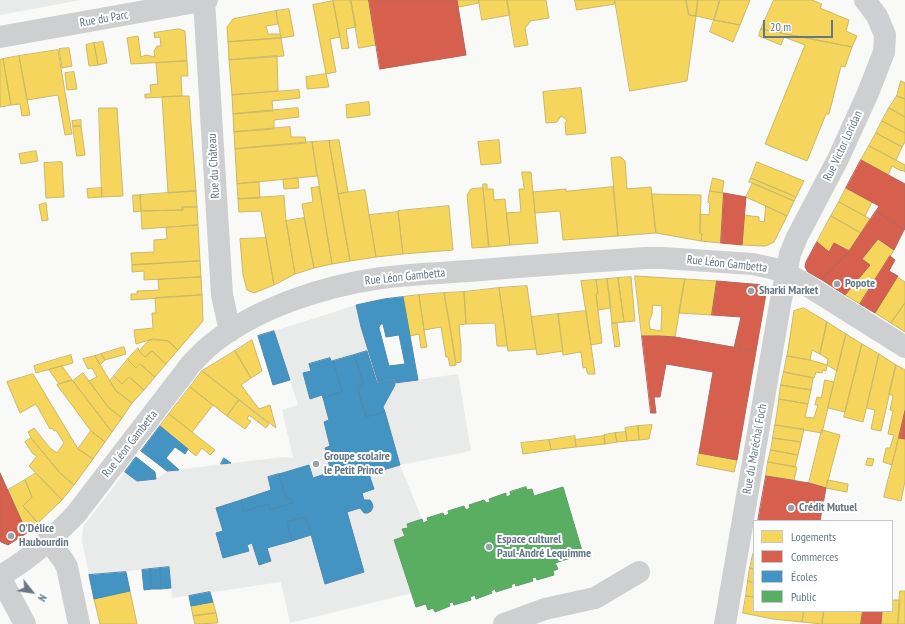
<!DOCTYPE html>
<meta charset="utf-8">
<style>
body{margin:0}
#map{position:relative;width:905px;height:624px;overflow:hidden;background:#f9f9f8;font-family:"PT Sans Narrow",sans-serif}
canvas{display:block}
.legend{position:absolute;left:753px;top:520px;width:140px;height:92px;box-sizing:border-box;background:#fff;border:1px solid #c1c9cd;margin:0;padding:5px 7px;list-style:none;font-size:12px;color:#647783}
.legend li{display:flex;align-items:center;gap:8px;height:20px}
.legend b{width:20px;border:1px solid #c1c9cd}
.north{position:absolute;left:12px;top:572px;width:40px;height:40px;-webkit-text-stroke:3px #fff;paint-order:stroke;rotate:120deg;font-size:11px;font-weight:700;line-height:16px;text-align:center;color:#647783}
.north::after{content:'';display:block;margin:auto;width:14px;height:18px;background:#647783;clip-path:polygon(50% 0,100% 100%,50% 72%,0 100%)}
.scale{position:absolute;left:763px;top:20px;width:70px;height:18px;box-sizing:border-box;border:2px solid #647783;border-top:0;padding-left:5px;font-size:12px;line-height:14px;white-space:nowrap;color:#647783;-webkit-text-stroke:3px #fff;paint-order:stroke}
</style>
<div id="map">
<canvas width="905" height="624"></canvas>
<ul class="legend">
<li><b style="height:11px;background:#f6d55c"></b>Logements</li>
<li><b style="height:11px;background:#d6604d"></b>Commerces</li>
<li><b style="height:11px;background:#4393c3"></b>Écoles</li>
<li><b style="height:11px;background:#5aae61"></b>Public</li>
</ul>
<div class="north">N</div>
<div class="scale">20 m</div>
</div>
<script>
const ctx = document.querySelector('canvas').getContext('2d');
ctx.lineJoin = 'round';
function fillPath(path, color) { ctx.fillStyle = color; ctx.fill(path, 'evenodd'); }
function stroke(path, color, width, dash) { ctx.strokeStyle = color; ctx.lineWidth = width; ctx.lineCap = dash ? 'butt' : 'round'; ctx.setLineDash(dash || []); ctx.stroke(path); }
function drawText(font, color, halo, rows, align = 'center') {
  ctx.font = font + ' "PT Sans Narrow",sans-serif'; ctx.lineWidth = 4; ctx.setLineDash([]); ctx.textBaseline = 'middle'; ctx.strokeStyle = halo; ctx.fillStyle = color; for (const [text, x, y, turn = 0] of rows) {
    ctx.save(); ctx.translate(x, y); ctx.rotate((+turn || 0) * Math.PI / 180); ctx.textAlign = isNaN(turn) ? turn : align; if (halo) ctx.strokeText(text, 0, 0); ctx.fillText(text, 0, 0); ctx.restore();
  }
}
fillPath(new Path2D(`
 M0 0H81L0 15Z
 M356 305 361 327 378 382 394 379 395 383 458 374 471 451 400 465 422 519 407 524 408 528 402 529 405 536 394 540 412 593 290 623 281 582 172 598 169 567 89 575 82 540 83 528 85 524 125 472 137 481 156 479 167 471 283 457 293 458 282 410 298 405 274 331Z`), '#e9ebea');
const homes = new Path2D(`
 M337 0H351L356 27 346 29 349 48 342 49 333 1Z
 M351 0H369L376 45 359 48Z
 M457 0H479V3L459 7Z
 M479 0H507L510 15 482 20Z
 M507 0H546L549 18 530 21V22L525 28 528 45 515 47Z
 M575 0H615V4L577 10Z
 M615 0H686L689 15 696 16 687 81 630 91Z
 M686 0H698L696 16 689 15Z
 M698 0H720L714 20 696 16Z
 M720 0H750L740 25 714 20Z
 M774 0H812L822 4 820 8 849 20 846 31 857 36 852 47 761 29Z
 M333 1 340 37 330 39 336 72 326 74 313 5Z
 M289 9 294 36 281 38 276 11Z
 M276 11 278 24 266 26 268 34H280L281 38 228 42 227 27 233 19Z
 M714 20 740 25 733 42 710 32Z
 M179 29 185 31 187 61 131 64 127 38 138 36 141 57 146 55 155 57 154 51 157 46H161L160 37 155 38 154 33Z
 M761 29 852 47 845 67 841 66 829 114H826L807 161 765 144 805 45 784 37 781 45 759 36Z
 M281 38 284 56 229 60 228 42Z
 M103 42 107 63 98 65 94 43Z
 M94 43 98 65 89 66 86 45Z
 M69 48 72 66 62 68 59 49Z
 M58 50 72 134 65 135 58 95 27 100 19 56Z
 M19 56 30 115 22 116 20 104 11 105 3 59Z
 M277 56 278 91 232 95 229 60Z
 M3 59 11 105 0 107V60Z
 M187 61 188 76H181L182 96 145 98V94H151L150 85 158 84 156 63Z
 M74 72 77 89 67 90 65 73Z
 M326 74 329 87 307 89 306 77Z
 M901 81 905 83V99L897 96Z
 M581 88 586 133 566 135 565 123 567 120 561 116 557 122 546 123 543 92Z
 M299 90 300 98 272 101 273 111 233 114 232 95Z
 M182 96H189L196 191 168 193 162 97Z
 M897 96 905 99V117L889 108Z
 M369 102 370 115 347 118 346 105Z
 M99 108H117L123 196 102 197Z
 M298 108 299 117 274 120V129L234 132 233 114Z
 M889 108 905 117V133L882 121Z
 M81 120V126H73L72 121Z
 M882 121 905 133V142L902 147 876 133Z
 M73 126H81L85 155 77 156Z
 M290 127 291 137H305L306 143 235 149 234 132Z
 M876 133 902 147 896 160 869 146Z
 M339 140 348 192 338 194 329 141Z
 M499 140 501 163 481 165 478 142Z
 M329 141 350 261 332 264 312 142Z
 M312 142 317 176 237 184 235 149Z
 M869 146 905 165V172L902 170 901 171 892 166 888 175 861 160Z
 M36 151 38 161 21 164 19 154Z
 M621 157 625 161 627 189 651 187 656 233 618 236 611 158Z
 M62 162 64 197 46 198 44 163Z
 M757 162 804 181 796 197 751 178Z
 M522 172H531L538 243 510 245 506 213 521 212 519 189H524Z
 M298 178 299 188 284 189 283 180Z
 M713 178 724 181 722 193 710 191Z
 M751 178 796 197 794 201 749 182Z
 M259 182 260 198 238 199 237 184Z
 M753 183 794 201 787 216 746 197Z
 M483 184H487V189H493L494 200 505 199 510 245 489 247Z
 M319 187 332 264 314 268 302 204 313 202 311 188Z
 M613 187 618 236 563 240 560 211 535 213 533 192 566 189V191Z
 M102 188V197L88 198 87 189Z
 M483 188 489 247 472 248 467 195 471 189Z
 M846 188 872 202 865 216 839 202Z
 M365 190 376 257 350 261 338 194Z
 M196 191 197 207H182L183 210 141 211 140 195Z
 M710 191 724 193 721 243 701 241 702 234 700 233V214L709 215 710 204 708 202Z
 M652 194 701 195 700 233 702 234 701 241 656 233Z
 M133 195H140L141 211 134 212Z
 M284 196 286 221 295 274 274 285 261 211 239 212 238 199Z
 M839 202 870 219 861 233 831 216Z
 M46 203 48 220 42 221 39 205Z
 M449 206 453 250 403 254 398 211Z
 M766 206 787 216 774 242 766 246H763L742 245 744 215 759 217V221L764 222Z
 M182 207H197L198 225 142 229 141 211 183 210Z
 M398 212 403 254 376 257 369 215Z
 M831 216 861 233 849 251 834 243 829 252 817 242Z
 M304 218 314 268 295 274 286 221Z
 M198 225 200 261 132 265 131 253 154 252V240L167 239 166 228Z
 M266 238 274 285 254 293 247 290 243 275 240 239Z
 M878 239 894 250 860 304 845 295 870 265 862 259Z
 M200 261 201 277 144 280V271L132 272V265Z
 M635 276 685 279 675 337 659 336H642ZM653 305 662 306 661 331 650 329 649 322 652 314Z
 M201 277 202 295 131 300V294H137V291L159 290 158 280Z
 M631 277 635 321 624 322 618 278Z
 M897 277 905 282V303L891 323 875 313Z
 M618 278 624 322 612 323 607 279Z
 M607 279 611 308 598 310 596 294 598 293 596 280Z
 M685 279 717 281 712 315 679 313Z
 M596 280 598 293 596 294 602 343 591 345 581 281Z
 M527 286 536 349 508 351 499 288Z
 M499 288 505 328 507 346H497L495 323 466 324 464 292Z
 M464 292 466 324 459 325 461 346V362L456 363 444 293Z
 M444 293 449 320 456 365 450 366 448 357H446L441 327 424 330 419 295Z
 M202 295 203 321 178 350 168 341 161 340H149L136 344 134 330 153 328 152 313H156L155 298Z
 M419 295 424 330 427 347 421 348 419 334 410 336 403 297Z
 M905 303V332L891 323Z
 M804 308 827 322 820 354 812 350 810 360 787 356 794 311Z
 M586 311 591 345 595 374H588L587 372 586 367 583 368 581 352 563 355 558 314Z
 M558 314 563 351 537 355 531 317Z
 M827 322 846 334 837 371 827 365 828 359 820 354Z
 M612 323H617L620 346 615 347Z
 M846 334 862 344 845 412 828 408Z
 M155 339 168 341 178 350 166 364 152 351 145 357 139 351 149 340Z
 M252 340 262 371 251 378 235 351Z
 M862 344 879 354 863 422 844 417Z
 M124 347 126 354 105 360 101 354Z
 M138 348 139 351 145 357 152 351 166 364 155 377 140 364 136 368 129 361 128 359Z
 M235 351 251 378 241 385 259 409 270 405 276 428 202 371Z
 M101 354 105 360 100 365 95 356Z
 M879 354 896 365 881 431 871 429 875 410 867 408Z
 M71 355 73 363 36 373 34 366Z
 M95 356 116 391 132 403 122 418 108 407 89 381 97 377 92 368 88 369 83 359Z
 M787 356 810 360 827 365 826 371 823 370 822 373 816 372 814 378 784 372Z
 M128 359 129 361 136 368 140 364 155 377 144 390 129 377 122 384 114 376Z
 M896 365 905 370V411L892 465 883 462 886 448H890L894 435 888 434 893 411 890 410 893 396 889 394Z
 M62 366 72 380 59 384 49 370Z
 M202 371 239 400 227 416 190 387Z
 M784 372 813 378 811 390 781 385Z
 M83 373 108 407 122 418 112 432 73 381Z
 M33 374 78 449 93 459 74 485 60 473 31 438 28 432 34 428 50 448 57 453 64 443 56 430 54 431 52 428 50 429 36 404 20 413 7 382Z
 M114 376 122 384 129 377 144 390 132 403 116 391 110 381Z
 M72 380 112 432 105 442 91 431 57 385Z
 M825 380 834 382 822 433 775 425 779 399 808 404 805 417 814 418 818 405H815L817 397 821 398Z
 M781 385 811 390 808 404 779 399Z
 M190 387 213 405 192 432 169 414Z
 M239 400 269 424 266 428 249 415 247 419 251 421 245 429 227 416Z
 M169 414 215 450 210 455 202 448 196 456 160 426Z
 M652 425 649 439 639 440 638 426Z
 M775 425 804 429 801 442 773 438Z
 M638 426 639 440 627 441 625 428Z
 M822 430 840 435 826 488 809 483Z
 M91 431 105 442 93 459 78 449Z
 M626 432 627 441 617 442 615 433Z
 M615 433 617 442 605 444 604 435Z
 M575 436 576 447 551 450 549 440Z
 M604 436 605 444 576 447 575 440Z
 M31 438 60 473 74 485 62 500 29 466 37 456 33 454 25 442Z
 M773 438 801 442 798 455 771 450Z
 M899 438 905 439V481L901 501 884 497Z
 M549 440 551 450 523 454 521 443Z
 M771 450 798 455 795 467 768 462Z
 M699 453 737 460 734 472 697 465Z
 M868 458 874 459 872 466 866 465Z
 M768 462 797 467 794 480 766 476Z
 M36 473 62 500 38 523 23 506 32 497 25 480Z
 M25 480 32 497 23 506 38 523 27 533 8 490Z
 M828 480 848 484 847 492 826 488Z
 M753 554 754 555V569L750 568Z
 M750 568 754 569V583L748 581Z
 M748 581 754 583V597L746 596Z
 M130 591 137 624H100L94 599Z
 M900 591H905V624H898Z
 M746 596 754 597V611H804L802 622 773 619 743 613Z
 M892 600H900L898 624H881L882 611H892Z
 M213 602 216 613 193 616 191 606Z
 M804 611H824L822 624 802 622Z
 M824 611H863L861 624H822Z
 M216 613 218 623 195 624 193 616Z`);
fillPath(homes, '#f6d55c');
stroke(homes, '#cab968', 1);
const shops = new Path2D(`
 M369 0H457L466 55 380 69Z
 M861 160 905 184V229L904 230 876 211 879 206 846 188Z
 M724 193 746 197 742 245 721 243Z
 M876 211 904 230 894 250 878 239 862 259 870 265 845 295 822 280 849 251Z
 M817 242 829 252 834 243 849 251 822 280 808 272 805 267 806 262Z
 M890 256 895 260 889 271 898 276 875 313 860 304Z
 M717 281 764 285 767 288 756 351 734 348 741 317 712 315Z
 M642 336H659L675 337 756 351 737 460 699 453 713 372 666 364 660 397H654L656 413H651Z
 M905 411V439L899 438Z
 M0 473 27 533 8 545 1 542 0 539Z
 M766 476 809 483 826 488 820 521H758Z
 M863 611H882L881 624H861Z`);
fillPath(shops, '#d6604d');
stroke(shops, '#b4675d', 1);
const schools = new Path2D(`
 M403 297 418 380 395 383 394 379 378 382 361 327 356 305 384 299ZM381 324H383L386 337 399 335 405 364 389 366 379 328Z
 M274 331 290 380 273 385 258 336Z
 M367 351 377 383 393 380 395 385 383 407 385 412 366 417 357 387 364 385 354 355Z
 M354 355 364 385 357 387 366 417 385 412 400 465 369 474 374 489 362 493 364 500H370L372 503 373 507 371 511 368 513H364L360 508 347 512 364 572 325 584 306 517 287 522 292 541 267 548 271 561 259 565 252 543 247 545 249 551 223 558 216 533 223 531 216 508 241 500 244 511 268 504 270 510 293 503 291 498 286 499 279 474 309 465 313 478 331 472 325 448 330 446 324 422 329 420 323 398 342 392 333 361Z
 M330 358 331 361H333L342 392 323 398 322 395 310 399 303 373 311 371 309 364Z
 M160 426 188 449 185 454 175 447 166 458 179 470 167 471 141 451Z
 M136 457 155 472 156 479 137 481 125 472Z
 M224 458 231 463 221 464Z
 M279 474 286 499 291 498 293 503 270 510 268 504 244 511 241 500 271 490 268 477Z
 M306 517 311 535 292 541 287 522Z
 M169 567 171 588 161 589 160 568Z
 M160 568 161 589H152L150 569Z
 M150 569 152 589 144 590 142 570Z
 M126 572 130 591 94 599 89 575Z
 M210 592 213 602 191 606 189 596Z`);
fillPath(schools, '#4393c3');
stroke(schools, '#4d8bb0', 1);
const public = new Path2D(`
 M526 487 527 490 532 489 534 496 563 487 583 554 555 563 558 569 553 571 554 575 537 580 536 577 532 578 533 581 516 586 515 583 511 585 512 587 496 592 495 589 491 591 492 593 476 599 475 595 470 597 471 600 454 605 453 602 449 603 450 606 435 612 433 608 428 610 426 604 416 607 394 540 405 536 402 529 408 528 407 524 422 519 423 523 428 521 427 518 443 513 444 516 449 514 448 511 464 506 466 510 470 508 469 505 484 500 486 503 490 502 489 499 506 493V497L511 495 510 492Z`);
fillPath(public, '#5aae61');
stroke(public, '#5d9e6b', 1);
stroke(new Path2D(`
 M204 0 222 295 230 331
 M0 37 207 0
 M49 541 63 560 67 567 79 624
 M0 576C29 560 53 538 76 514L191 364C198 357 205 349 213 343 258 307 325 286 381 278 410 274 440 273 469 271 527 266 586 262 645 258H663L753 264 775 269 786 273 800 281 905 347
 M0 577 25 624
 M504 624 545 609 595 598 639 572
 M725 624 780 305 790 254 797 237 838 159 868 93 884 52 885 35 877 16 865 0`), '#cecfd0', 22);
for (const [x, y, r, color] of [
 [837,284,4,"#98a4ac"],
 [751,291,4,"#98a4ac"],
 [316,464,4,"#98a4ac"],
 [791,508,4,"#98a4ac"],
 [11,536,4,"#98a4ac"],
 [489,547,4,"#98a4ac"]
]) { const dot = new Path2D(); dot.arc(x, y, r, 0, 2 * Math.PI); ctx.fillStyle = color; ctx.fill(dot); stroke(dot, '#fff', 1.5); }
drawText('12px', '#647783', '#fff', [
 ["Rue du Parc",104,19,-10],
 ["Rue Victor Loridan",843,146,-65],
 ["Rue du Château",214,166,-93],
 ["Rue Léon Gambetta",727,264,6],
 ["Rue Léon Gambetta",405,277,-6],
 ["Rue Léon Gambetta",130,444,-52],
 ["Rue du Maréchal Foch",755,449,-80]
]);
drawText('bold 12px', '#647783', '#fff', [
 ["Popote",845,284],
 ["Sharki Market",759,291],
 ["Groupe scolaire",324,457],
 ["le Petit Prince",324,471],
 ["Crédit Mutuel",799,508],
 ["O'Délice",19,529],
 ["Haubourdin",19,543],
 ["Espace culturel",497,540],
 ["Paul-André Lequimme",497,554]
], 'left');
</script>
